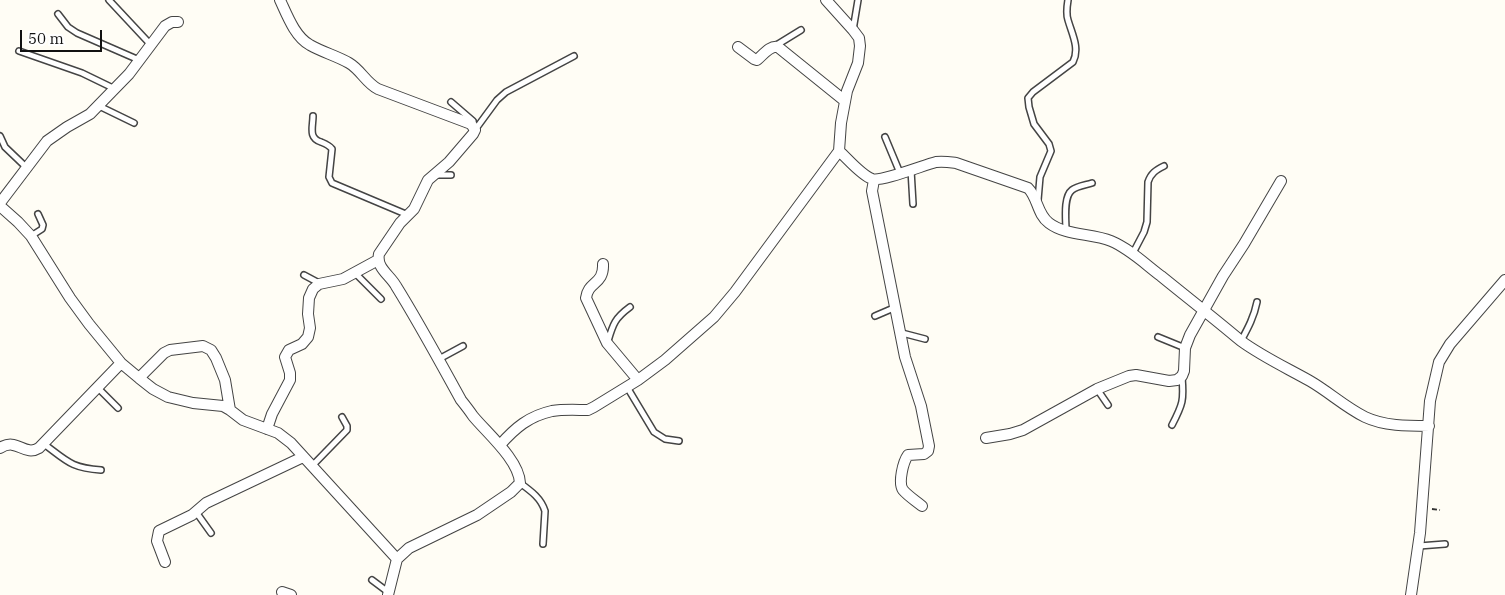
<!DOCTYPE html>
<style>
body{margin:0}
#map{position:relative;width:1505px;height:595px;overflow:hidden;background:#fffdf5;font-family:"IBM Plex Serif",serif}
canvas{display:block}
.scale{position:absolute;left:20px;top:30px;width:82px;height:22px;box-sizing:border-box;border:2px solid #111;border-top:0;padding-left:6px;font-size:15px;line-height:18px;white-space:nowrap;color:#111;-webkit-text-stroke:4px #fff;paint-order:stroke}
</style>
<div id="map">
<canvas width="1505" height="595"></canvas>
<div class="scale">50 m</div>
</div>
<script>
const ctx = document.querySelector('canvas').getContext('2d');
ctx.lineJoin = 'round';
function stroke(path, color, width, dash) { ctx.strokeStyle = color; ctx.lineWidth = width; ctx.lineCap = dash ? 'butt' : 'round'; ctx.setLineDash(dash || []); ctx.stroke(path); }
const service = new Path2D(`
 M109 0 151 45
 M58 14 68 27 77 33 139 60
 M853 30 858 0
 M775 46 801 30
 M19 51 82 73 115 89
 M451 102 473 121
 M99 106 134 123
 M313 116C313 127 308 138 321 142 326 144 329 145 332 149L329 177 332 183 408 215
 M475 130 497 100 506 92 574 56
 M0 136 5 147 27 168
 M885 137 900 173
 M911 170 913 204
 M436 175H451
 M1038 200 1040 177 1051 151 1049 144 1034 124 1029 107 1028 98 1033 92 1073 62C1080 48 1072 34 1068 20 1066 14 1067 6 1068 0
 M1066 230C1066 220 1063 197 1072 190 1077 186 1086 185 1092 183
 M31 236 42 229 43 225 38 214
 M1133 253 1144 232 1147 222 1148 182C1151 173 1156 170 1164 166
 M355 273 381 299
 M304 275 319 283
 M875 316 896 307
 M902 333 925 339
 M1158 337 1185 348
 M608 341C613 324 615 318 630 307
 M1241 341C1248 328 1254 317 1257 302
 M439 359 463 346
 M627 387 654 432 665 439 679 441
 M98 388 118 408
 M1097 389 1108 405
 M1172 425C1183 404 1184 400 1182 377
 M44 444C67 461 71 468 101 470
 M312 466 347 430V426L342 417
 M520 483C531 491 541 498 545 511L543 544
 M196 512 211 533
 M1419 546 1445 544
 M372 580 388 592`);
const minor = new Path2D(`
 M280 0C287 15 295 37 310 45 322 52 337 56 349 63 361 70 366 83 378 89L471 124 475 130 473 134 449 162 428 180 414 209 400 223 379 254C376 268 390 275 396 286 419 323 440 362 461 400 465 405 469 410 473 416 487 433 519 460 520 483L511 492 477 515 409 548 397 559 388 595
 M826 0 853 30 859 38 860 46 858 63 847 91 841 123 839 151C848 159 861 175 872 179 881 182 924 165 936 162 943 161 949 162 956 163L1028 188C1038 198 1037 214 1049 223 1066 236 1092 233 1111 241 1130 249 1145 264 1161 276 1188 298 1215 319 1241 341 1263 357 1287 368 1310 381 1329 392 1345 407 1365 417 1384 426 1407 426 1429 426
 M738 47 754 59 757 60C763 55 770 45 778 47L845 101
 M874 180 872 191 905 357 921 406 929 446 928 451 924 454 908 455C903 462 898 483 903 490 908 496 916 501 922 506
 M0 203 47 141 67 127 90 114 129 74 165 26 172 22H178
 M0 206 18 222 31 236 70 298 89 324 121 363 139 378 153 389 168 397 193 403 223 406 230 410 243 420 278 433 291 443 397 559
 M603 264C604 285 588 281 586 298L607 343 638 380
 M139 378 164 353 170 350 203 346 211 350 216 358 225 380 230 410
 M267 429 272 414 290 380V373L285 357 289 350 302 344 308 337 310 328 308 314 309 298 313 289 319 284 343 279 378 260
 M986 438 1010 434 1023 430 1097 389 1129 376 1136 375 1169 381 1177 380 1182 376 1184 371 1185 348 1190 335 1223 276 1244 244 1281 181
 M500 445C515 428 529 416 552 411 564 409 577 410 588 410L594 407 638 380 665 360 714 317 735 292 839 151
 M0 448C17 437 24 457 39 448L121 363
 M165 562 157 541 159 531 192 515 206 503 303 457
 M282 592 291 595
 M1411 595 1420 533 1430 401 1439 362 1450 344 1505 280`);
stroke(service, '#444', 8);
stroke(minor, '#444', 12);
stroke(new Path2D(`
 M1432 509 1440 510`), '#333', 2, [5, 2.5]);
stroke(service, '#fff', 5);
stroke(minor, '#fff', 10);
</script>
